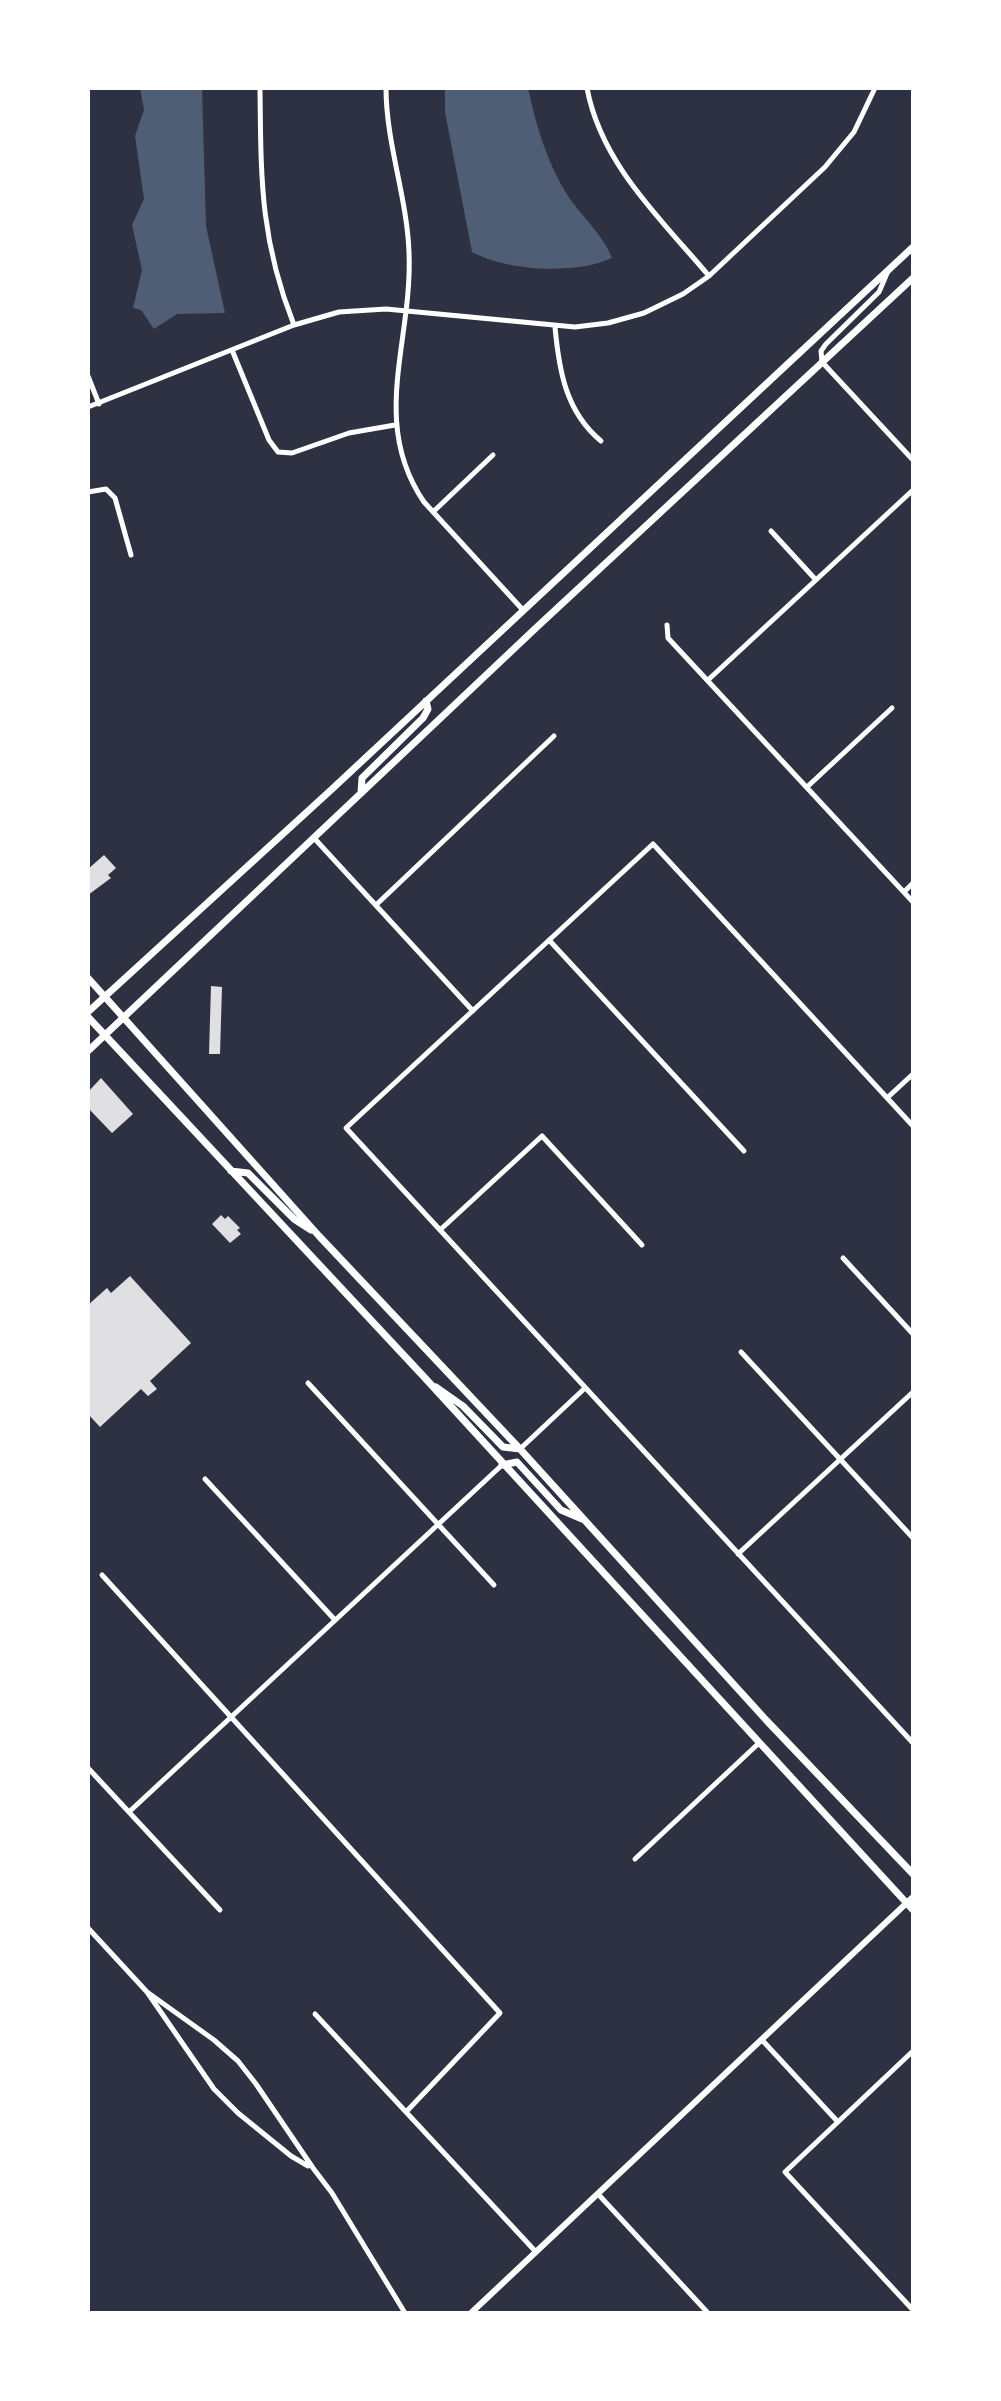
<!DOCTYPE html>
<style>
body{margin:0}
#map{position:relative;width:1001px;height:2401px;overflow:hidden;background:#2d3142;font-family:"Titillium Web",sans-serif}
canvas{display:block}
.frame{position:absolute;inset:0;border:90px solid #fff;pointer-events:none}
</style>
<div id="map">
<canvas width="1001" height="2401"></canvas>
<div class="frame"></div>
</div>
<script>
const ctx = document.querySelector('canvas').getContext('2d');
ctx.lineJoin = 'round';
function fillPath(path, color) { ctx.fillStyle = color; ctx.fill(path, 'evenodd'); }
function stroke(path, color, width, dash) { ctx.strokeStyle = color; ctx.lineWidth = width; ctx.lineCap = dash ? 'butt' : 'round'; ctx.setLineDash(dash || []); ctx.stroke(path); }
fillPath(new Path2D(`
 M140 88H202L206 226 225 313 177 314 154 329 141 310 133 308 142 270 132 225 144 199 135 136 144 110Z
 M445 88H528C536 125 546 160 566 193 580 215 603 234 612 258 575 275 507 271 472 252L445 112Z`), '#4f5d75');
fillPath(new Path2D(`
 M104 855 116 868 108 875 111 878 88 895V869Z
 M211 986 222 987 220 1054H209Z
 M101 1078 133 1114 112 1133 88 1108V1092Z
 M221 1215 225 1219 228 1216 240 1228 237 1230 241 1234 230 1243 212 1224Z
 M130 1276 191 1343 150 1381 157 1389 148 1396 141 1389 100 1427 88 1414V1305L107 1288 111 1293Z`), '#e0e0e3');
stroke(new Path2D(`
 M260 88C261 179 260 239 294 325
 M386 88C386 143 407 197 409 252 413 341 369 421 424 502L523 610
 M587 88C601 164 661 219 709 276
 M888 271 879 292 826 344 821 351 822 362 913 460
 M555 327C559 371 566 412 601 441
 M232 350 269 440 278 452 292 453 349 433 395 425
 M88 376 99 404
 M88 407 294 325 339 312 386 309 575 327 608 323 644 313 683 294 709 276 825 167 854 132 875 88
 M88 492 106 489 115 498 131 555
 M433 512 493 455
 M771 531 816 580
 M667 625 668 638 913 902
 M708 680 913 490
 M807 787 892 708
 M314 838 473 1011
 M904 892 913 883
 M376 905 554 736
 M549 940 744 1151
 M887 1098 913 1074
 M913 1126 653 844 346 1128 913 1743
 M440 1230 542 1136 642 1245
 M843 1258 913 1334
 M741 1352 913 1538
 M308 1383 494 1585
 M520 1449 585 1388
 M205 1479 335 1620
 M738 1554 913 1392
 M102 1575 500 2013 406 2112
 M88 1768 220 1910
 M129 1812 502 1465
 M635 1859 759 1743
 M88 1928 147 1992 214 2089 238 2113 291 2156 308 2166
 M147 1992 214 2040 238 2061 256 2084 313 2168 332 2193 405 2313
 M315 2014 536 2252
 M762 2040 838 2122
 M913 2051 785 2172 913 2310
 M598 2194 708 2313`), '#fff', 5);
stroke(new Path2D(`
 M471 2313 913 1897`), '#fff', 6);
stroke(new Path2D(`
 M361 793 362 778 423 718 428 709 426 701
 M88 978 319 1236 520 1449 767 1721 913 1874
 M88 1012 331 790 913 247
 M88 1017 425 1378 913 1910
 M88 1051 538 626 913 278
 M231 1171 248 1173 294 1219 311 1230
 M436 1387 463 1406 503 1447 520 1449
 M502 1465 517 1462 561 1510 582 1519`), '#fff', 7);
</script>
